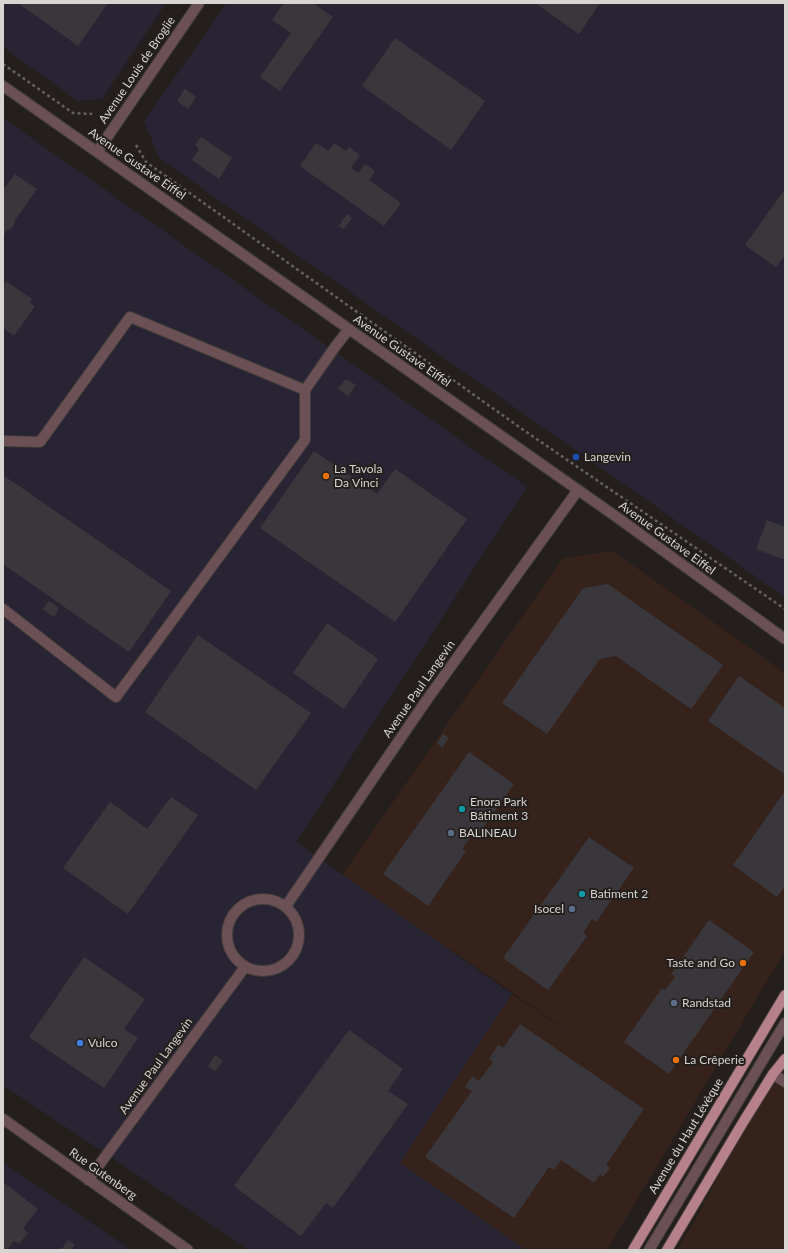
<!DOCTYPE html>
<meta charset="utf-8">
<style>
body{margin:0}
#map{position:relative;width:788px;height:1253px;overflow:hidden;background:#241f1c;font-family:Lato,sans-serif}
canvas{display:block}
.frame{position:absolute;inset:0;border:4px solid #d7d4d2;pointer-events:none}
</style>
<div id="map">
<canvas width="788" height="1253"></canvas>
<div class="frame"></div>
</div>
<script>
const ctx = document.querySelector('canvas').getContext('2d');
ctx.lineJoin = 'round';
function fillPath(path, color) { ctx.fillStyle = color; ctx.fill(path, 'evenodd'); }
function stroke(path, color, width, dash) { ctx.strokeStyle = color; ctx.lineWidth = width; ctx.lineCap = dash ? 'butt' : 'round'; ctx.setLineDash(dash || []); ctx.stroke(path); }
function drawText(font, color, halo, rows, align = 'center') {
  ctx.font = font + ' Lato,sans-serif'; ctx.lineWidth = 4; ctx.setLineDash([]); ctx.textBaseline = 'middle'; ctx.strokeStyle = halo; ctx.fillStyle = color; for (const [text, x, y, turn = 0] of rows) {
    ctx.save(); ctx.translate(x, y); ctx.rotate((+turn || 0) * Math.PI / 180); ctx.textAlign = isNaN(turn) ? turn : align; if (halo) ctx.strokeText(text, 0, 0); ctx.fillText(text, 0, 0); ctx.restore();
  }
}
fillPath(new Path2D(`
 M613 551 785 673V951L607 1250H526L400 1163 512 994 610 1060 342 875 563 558Z
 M785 1061V1250H677L694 1222 757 1105Z`), '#34221b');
fillPath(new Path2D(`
 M3 3H166L102 99 78 101 3 47Z
 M227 3H785V597L159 158 144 121Z
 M3 118 527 487 296 842 512 994 400 1163 526 1250H250L3 1085Z
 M3 1163 131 1250H3Z`), '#282434');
fillPath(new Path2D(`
 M18 3H108L78 46Z
 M284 3H313L333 17 280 91 260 77 291 33 272 20Z
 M535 3H600L579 34Z
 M395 38 485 101 451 150 362 86Z
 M185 89 196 97 188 109 177 101Z
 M201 137 232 158 219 179 192 160 199 149 195 145Z
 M316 143 328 151 334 143 346 151 349 147 360 155 351 168 358 173 365 164 375 171 369 180 401 203 384 226 300 166Z
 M15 174 37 189 15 220 14 224 12 228 7 230 3 236V190Z
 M785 189V255L776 267 745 245Z
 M347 214 352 218 344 229 339 226Z
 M6 281 32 299 30 303 35 306 14 336 3 328V286Z
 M346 379 356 385 348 396 338 389Z
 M314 451 377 494 395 469 467 519 395 622 260 528Z
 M3 475 171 591 129 652 3 564Z
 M767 520 785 527V560L756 549Z
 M608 584 723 665 691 709 616 656 600 659 547 734 502 703 583 588Z
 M49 601 59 608 54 617 43 609Z
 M327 623 378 659 344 709 293 673Z
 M198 635 311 713 256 790 145 712Z
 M739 676 785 708V780L783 773 708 721Z
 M443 734 449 738 442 748 437 743Z
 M469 752 514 784 476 838 472 835 462 849 466 851 428 906 383 874Z
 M785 791V886L777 897 733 865Z
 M171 797 198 815 128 914 63 868 110 802 147 829Z
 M589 837 634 868 596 922 592 919 583 933 587 936 548 990 503 958Z
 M709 920 754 952 669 1074 624 1042 662 988 665 990 675 977 671 974Z
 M84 957 145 999 124 1029 138 1038 104 1088 29 1037Z
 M520 1024 644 1109 606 1165 610 1168 603 1177 600 1174 594 1183 561 1160 554 1170 549 1167 514 1218 425 1157 472 1091 465 1087 472 1076 479 1081 493 1062 489 1059 498 1045 503 1048Z
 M349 1030 403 1069 388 1091 408 1104 333 1208 326 1203 301 1236 234 1186Z
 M215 1055 223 1061 215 1071 208 1066Z
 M3 1182 38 1209 23 1228 28 1233 19 1244 14 1241 7 1250H3Z
 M68 1240 75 1245 71 1250H61Z`), '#3a373c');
const minor = new Path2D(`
 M3 86 618 518 785 639
 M97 152 199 3
 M3 441 40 442 130 317 305 390
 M3 609 116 697 305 440V390L335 347 349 329
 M227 935a36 36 0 1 1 72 0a36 36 0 1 1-72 0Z
 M286 906 426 701 578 490
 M773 1074 785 1082
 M3 1119 188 1250
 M88 1180 245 967
 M649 1250 785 1023`);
const major = new Path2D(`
 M633 1250 785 995
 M667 1250 742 1124 773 1074 785 1059`);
stroke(minor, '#413c39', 12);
stroke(major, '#413c39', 12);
stroke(new Path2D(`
 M3 64 73 113 92 114
 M136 145 146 162 522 429 785 609`), '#65615e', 2.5, [3, 3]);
stroke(minor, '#6b5156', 10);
stroke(major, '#b7818c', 10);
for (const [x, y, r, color] of [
 [576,457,4,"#1a4fb4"],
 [326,476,4,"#e8710a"],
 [462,809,4,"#0f9aa8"],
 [451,833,4,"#5c6f8a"],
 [582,894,4,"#0f9aa8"],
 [572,909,4,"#5c6f8a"],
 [743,963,4,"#e8710a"],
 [674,1003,4,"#5c6f8a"],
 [80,1043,4,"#3f7fe0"],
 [676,1060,4,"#e8710a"]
]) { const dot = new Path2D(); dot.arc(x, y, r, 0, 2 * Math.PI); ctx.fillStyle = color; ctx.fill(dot); stroke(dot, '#241f1c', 1.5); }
drawText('12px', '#d7d4d2', '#241f1c', [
 ["Avenue Louis de Broglie",137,70,-56],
 ["Avenue Gustave Eiffel",137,164,35],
 ["Avenue Gustave Eiffel",402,351,35],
 ["Avenue Gustave Eiffel",667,538,36],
 ["Avenue Paul Langevin",419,689,-55],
 ["Avenue Paul Langevin",156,1066,-54],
 ["Avenue du Haut Lévèque",686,1136,-59],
 ["Rue Gutenberg",103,1174,35]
]);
drawText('12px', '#d7d4d2', '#241f1c', [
 ["Langevin",584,457],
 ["La Tavola",334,469],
 ["Da Vinci",334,483],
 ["Enora Park",470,802],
 ["Bâtiment 3",470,816],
 ["BALINEAU",459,833],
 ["Batiment 2",590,894],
 ["Isocel",564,909,"right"],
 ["Taste and Go",735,963,"right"],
 ["Randstad",682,1003],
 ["Vulco",88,1043],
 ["La Crêperie",684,1060]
], 'left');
</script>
